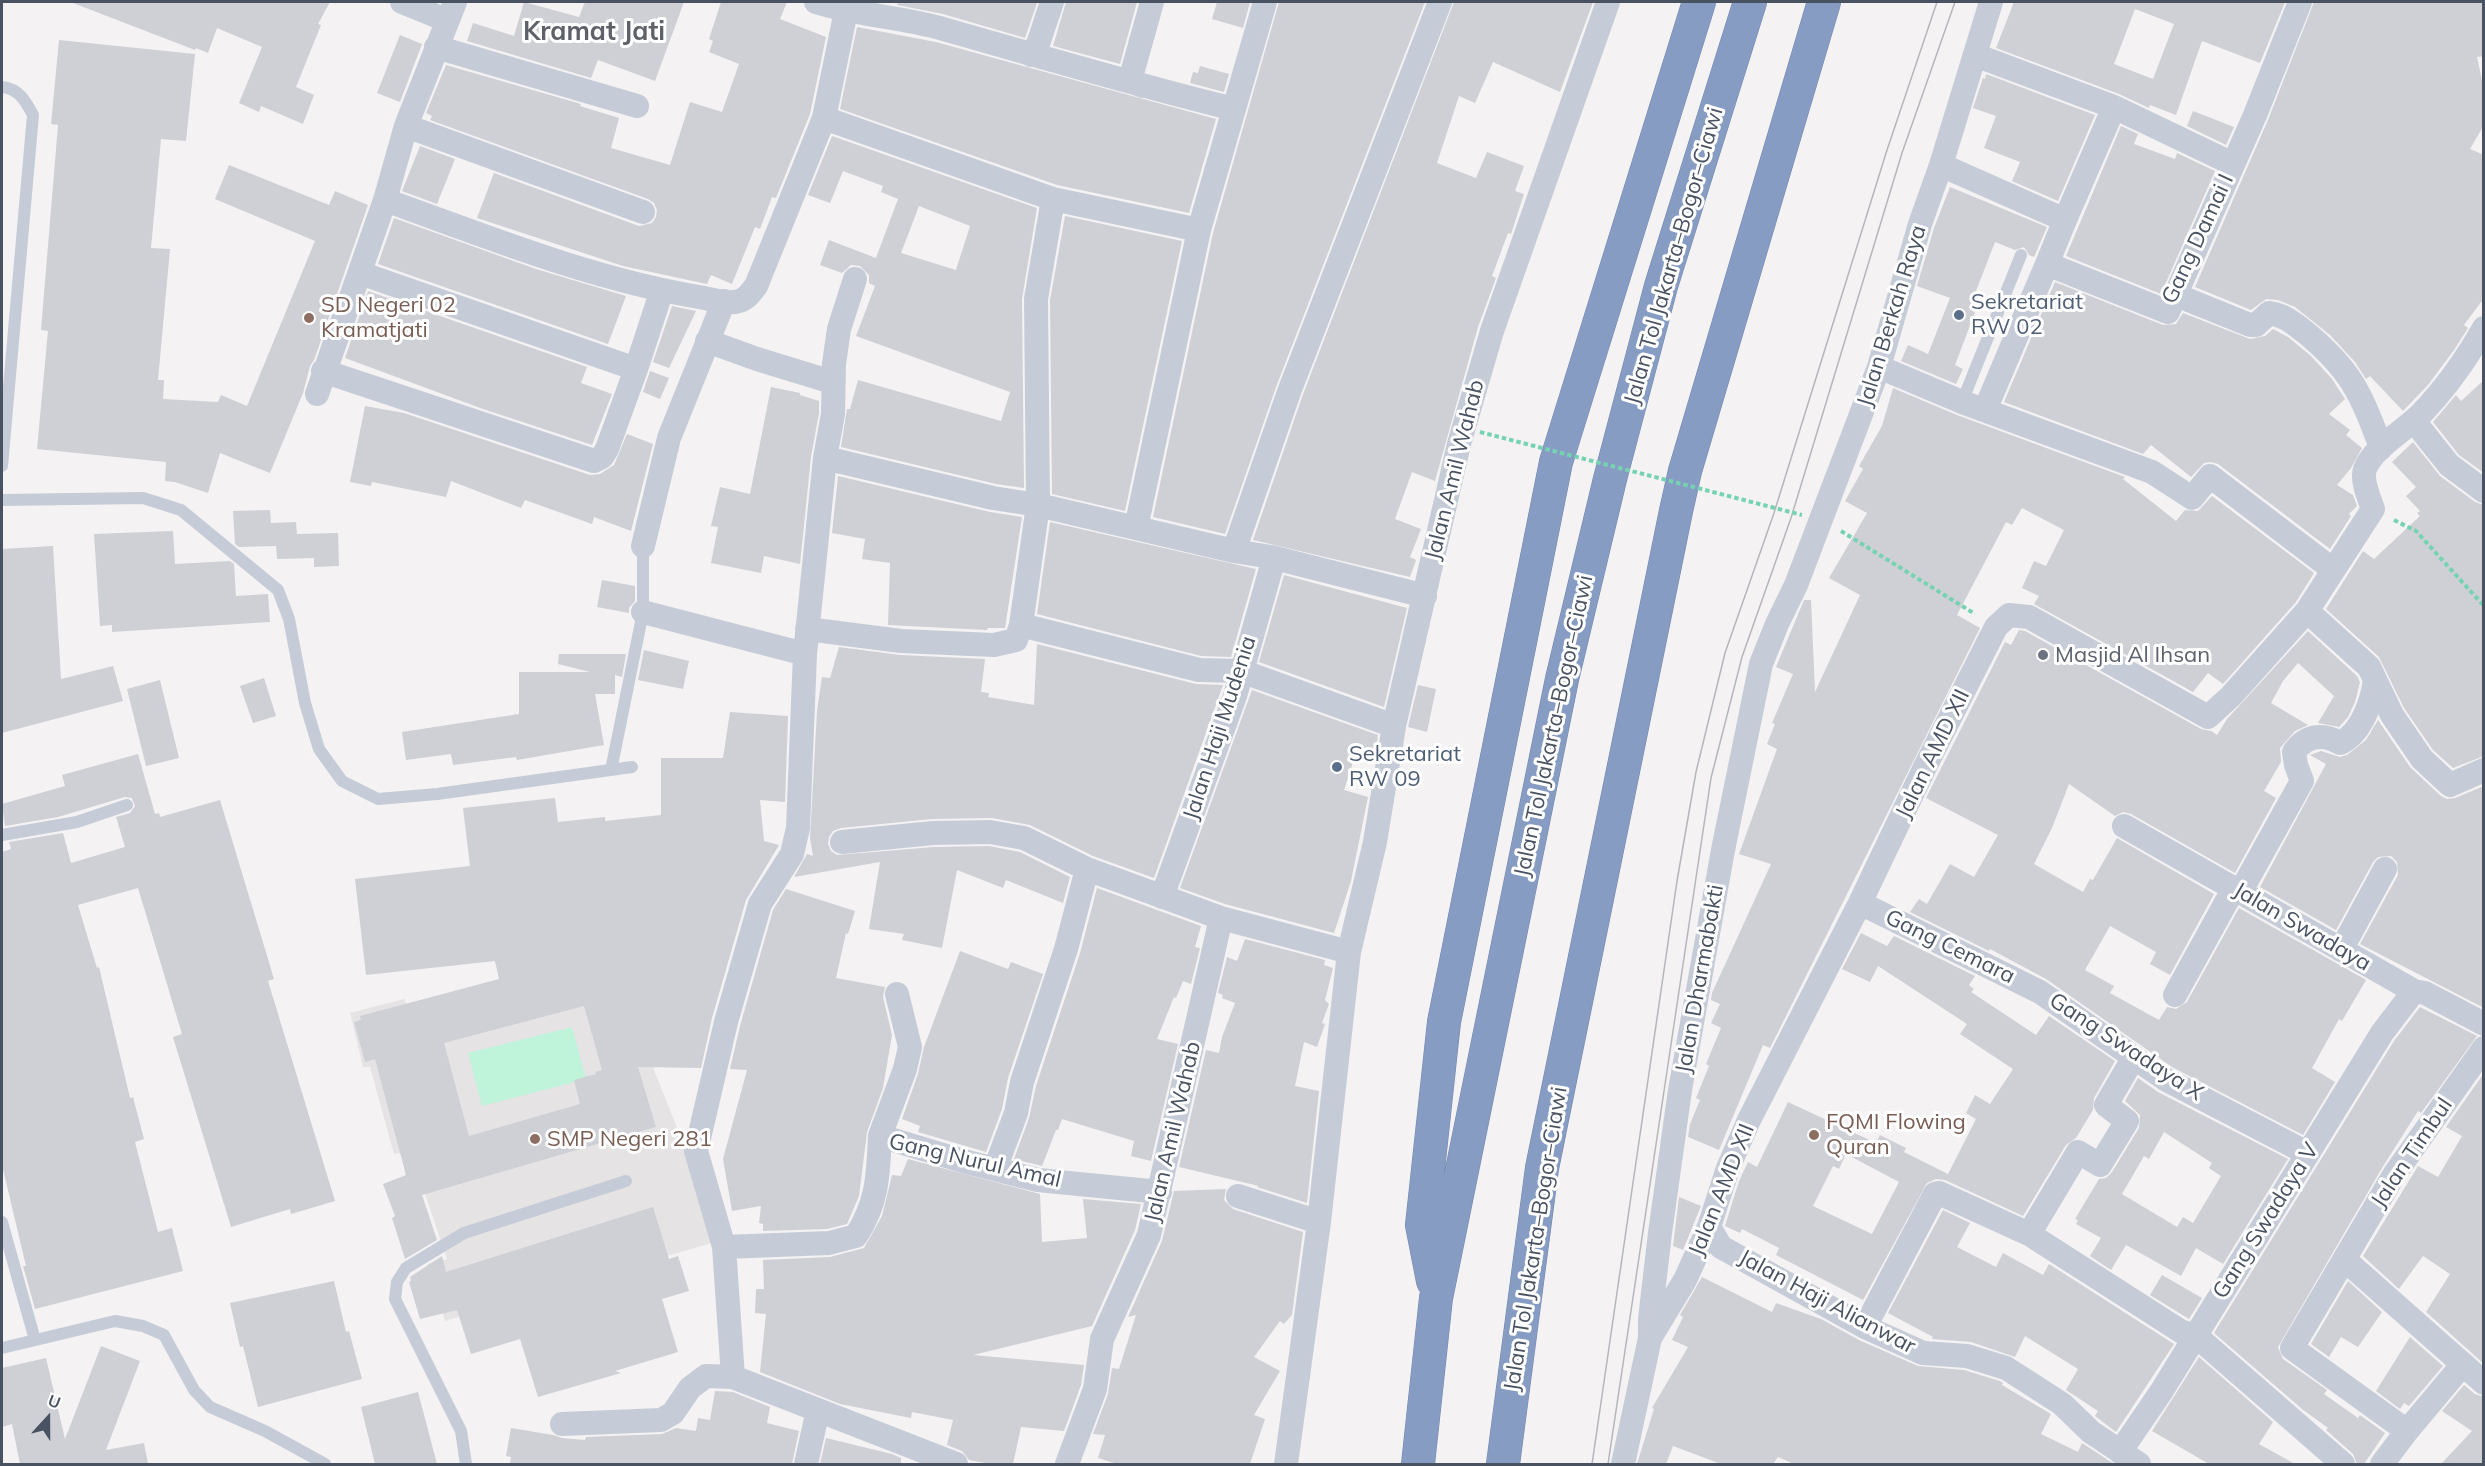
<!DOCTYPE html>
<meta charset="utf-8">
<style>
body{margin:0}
#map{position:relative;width:2485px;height:1466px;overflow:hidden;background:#f4f2f2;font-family:Mulish,sans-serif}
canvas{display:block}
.frame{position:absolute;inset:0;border:3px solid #485261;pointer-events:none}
.north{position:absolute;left:18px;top:1388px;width:60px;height:60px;-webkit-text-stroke:4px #fff;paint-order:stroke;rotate:21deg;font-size:16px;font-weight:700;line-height:24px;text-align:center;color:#485261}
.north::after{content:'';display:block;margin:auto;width:21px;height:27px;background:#485261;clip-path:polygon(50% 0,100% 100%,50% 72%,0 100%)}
</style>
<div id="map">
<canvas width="2485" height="1466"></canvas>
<div class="frame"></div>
<div class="north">U</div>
</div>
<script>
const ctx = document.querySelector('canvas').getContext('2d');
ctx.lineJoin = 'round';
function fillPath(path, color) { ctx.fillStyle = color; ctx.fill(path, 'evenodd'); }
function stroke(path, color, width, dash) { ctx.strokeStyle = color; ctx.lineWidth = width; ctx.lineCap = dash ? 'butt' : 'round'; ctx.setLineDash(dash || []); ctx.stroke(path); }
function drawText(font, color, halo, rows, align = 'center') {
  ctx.font = font + ' Mulish,sans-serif'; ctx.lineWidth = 6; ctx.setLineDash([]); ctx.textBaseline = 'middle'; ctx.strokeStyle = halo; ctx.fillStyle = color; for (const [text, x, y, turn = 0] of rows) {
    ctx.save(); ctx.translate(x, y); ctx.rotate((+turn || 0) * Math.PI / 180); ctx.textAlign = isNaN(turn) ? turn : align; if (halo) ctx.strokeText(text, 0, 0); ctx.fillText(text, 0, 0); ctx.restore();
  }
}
fillPath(new Path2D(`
 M616 949 650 1060 676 1125 715 1242 445 1321 427 1264 447 1259 411 1152 394 1154 370 1067H363L350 1013 404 999 407 1006Z`), '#e5e3e4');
fillPath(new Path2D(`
 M572 1027 586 1079 482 1106 468 1053Z`), '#bff3da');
fillPath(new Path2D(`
 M74 2H330L318 24 321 25 296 87 314 95 303 124 261 106 259 112 239 103 262 47 217 28 208 53 196 48 195 50 73 3Z
 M524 2 579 17 585 2H684L655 81 598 60 591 78 467 41 473 23 514 36Z
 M721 2H787L780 19 826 37 810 114 776 198 772 197 760 229 755 227 732 284 711 275 707 284 623 266 477 218 494 173 639 226 652 223 656 217 657 210 654 203 648 199 430 120 432 116 426 113 446 65 581 104 580 106 619 118 611 148 670 165 690 102 722 112 739 64 709 52 713 41 709 39Z
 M898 2H1033L1037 3 1025 38 943 14 897 5Z
 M1066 2H1137L1120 64 1053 46Z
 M1217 2H1250L1243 28 1212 19Z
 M1279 2H1425L1276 387 1225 534 1153 517 1213 233Z
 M1454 2H1593L1560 92 1493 62 1475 103 1459 96 1437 163 1476 178 1487 152 1524 166 1515 191 1524 194 1511 234 1508 233 1492 276 1496 278 1478 327 1435 481 1412 472 1395 519 1421 529 1410 557 1416 560 1410 577 1253 540 1302 397Z
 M2014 2H2285L2260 63 2202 41 2176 115 2150 105 2149 108 2119 94 1996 48ZM2135 9 2174 24 2153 79 2114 64Z
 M2314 2H2484V56L2477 57 2484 90V125L2470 149 2484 155V298L2464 325 2468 328 2454 350 2428 385 2403 411 2370 376 2366 379 2355 362 2330 335 2295 307 2278 300 2266 299 2251 310 2195 287 2268 120Z
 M857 27 936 42 1216 119 1189 213 1057 185 840 109Z
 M400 35 422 44 400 102 377 93Z
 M59 40 195 54 186 141 161 139 151 248 170 249 158 380H164L163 399 218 402 221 395 247 406 315 241 215 199 229 165 329 205 335 191 368 205 314 360 310 366 303 393 270 473 220 453 208 493 175 482 165 481 166 462 37 449 48 331 41 330 58 125 51 124Z
 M1200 66 1229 74 1224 92 1190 83 1193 72 1198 73Z
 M1986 74 2095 115 2058 201 2012 181 2020 162 1984 148 1996 116 1973 108 1983 78 1985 79Z
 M2193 111 2234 127 2226 145 2187 126Z
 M2121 126 2138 134 2134 144 2175 159 2177 153 2215 171 2161 294 2066 256Z
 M832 136 1037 208 1022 299 1024 488 996 484 841 447 847 409H850L858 380 1001 421 1010 392 856 336 875 286 869 283V275L860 266 851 265 842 273 820 265 829 240 876 258 898 199 881 192 883 186 843 171 830 203 808 195ZM919 206 970 226 956 270 901 253Z
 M420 146 455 159 437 204 402 191Z
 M1950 187 2047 227 2034 257 2029 255 2024 247 2015 250 1995 242 1971 304 1977 307 1955 365 1963 369 1956 384 1901 361 1908 345 1928 354 1950 298 1917 286 1934 228Z
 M1065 216 1182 241 1125 511 1052 494 1050 300Z
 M394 218 536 269 626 296 608 344 378 264Z
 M2055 282 2163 325 2176 324 2183 313 2250 339 2265 336 2273 329 2288 337 2311 356 2332 379 2345 399 2329 414 2350 430 2346 435 2362 448 2351 468 2337 485 2353 495 2357 506 2349 514 2351 516 2330 549 2218 464 2211 462 2204 463 2191 477 2151 445 2143 454 2004 402Z
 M368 291 587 367 581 383 612 394 592 445 483 409 345 358Z
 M672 306 696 311 669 368 653 362Z
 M650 371 669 378 660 399 643 392Z
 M2484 380V473L2459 455 2433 422 2456 395 2461 401Z
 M771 387 800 393V395L819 401V413L811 457 800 564 764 556 761 573 711 563 718 527 711 526 720 487 750 494Z
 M1893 388 1957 415 2125 477 2123 479 2176 521 2185 510 2198 511 2212 496 2314 573 2296 602 2223 684 2208 673 2193 692 2034 604 2039 596 2022 588 2034 561 2046 566 2064 530 2022 508 2012 525 2006 522 1957 615 1980 628 1770 1048 1763 1045 1719 1150 1688 1137 1690 1124 1700 1100 1696 1098 1709 1066 1706 1064 1721 1028 1711 1023 1720 1004 1711 1000 1712 993 1771 864 1739 854 1777 749 1767 744 1775 724 1772 723 1793 674 1776 667 1804 600H1811L1815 692 1860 595 1829 578 1867 513 1845 501 1863 469 1859 466 1882 426Z
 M365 406 404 413 590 475 600 474 614 465 627 434 653 444 631 531 594 517 592 524 525 500 521 508 451 481 446 497 372 482 371 486 350 482Z
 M2413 442 2440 476 2475 502 2484 505V756L2453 768 2433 750 2404 708 2379 657 2326 609 2363 551 2374 559 2420 516 2417 513 2420 511 2406 496 2416 487 2392 462Z
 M838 476 990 512 1022 517 1005 628H988L987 630 888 625 890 563 862 559 865 539 832 533Z
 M270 510 271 523 296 522 297 534 338 533 339 566 314 567V558L277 559 276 546 239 547 235 544 233 511Z
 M1050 522 1256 569 1231 657 1201 656 1037 614Z
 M173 531 175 564 230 561 234 564 236 596 268 594 270 622 112 632V625L100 626 94 534Z
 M53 546 61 679 113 666 123 701 2 733V549Z
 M1284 575 1407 608 1384 707 1259 662Z
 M602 580 635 586V601L629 608V613L597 607Z
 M2019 630 2025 631 2201 729 2211 731 2217 735 2227 719 2308 631 2357 676 2360 682 2355 702 2348 717 2339 727 2318 723 2334 696 2298 663 2283 681 2271 703 2308 725 2295 731 2280 748 2281 762 2264 791 2276 798 2235 873 2131 814 2123 812 2115 816 2069 784 2052 828 2034 864 2083 892 2090 879 2093 880 2117 838 2214 894 2170 975 2150 964 2156 952 2110 926 2085 970 2114 986 2110 993 2159 1020 2167 1007 2176 1009 2187 1002 2239 908 2366 980 2342 1021 2339 1019 2312 1068 2335 1082 2303 1135 2172 1067 2046 979 1990 949 1989 951 1910 912 1919 899 1927 904 1950 864 1974 877 1998 835 1926 798 2005 642 2011 645Z
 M1037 644 1196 684 1223 685 1154 878 1093 856 1030 825 992 818 932 819 841 828 833 831 829 837 828 844 831 851 837 855 934 847 989 846 1020 852 1070 877 1063 903 1006 880 1003 888 957 870 942 948 902 940 904 934 869 929 880 862 794 877 807 854 813 856 810 838 817 711 822 677 830 678 839 647 900 655 985 659 981 692 989 693 988 697 1034 705Z
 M644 650 689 661 683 689 638 680Z
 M559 654H626L622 677 615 675V694H595L604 745 517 760 516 757 453 765 451 754 406 760 402 732 519 714V672H590L558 664Z
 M264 678 276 716 253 723 240 686Z
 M160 680 179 758 146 766 127 689Z
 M1418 685 1436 689 1427 732 1408 727Z
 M1252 690 1378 735 1375 756 1357 750 1344 790 1368 797 1351 881 1334 933 1225 904 1180 888Z
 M730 712 788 716 785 802 760 800 764 841 779 845 746 900 712 1018 701 1068 638 1067 656 1127 422 1195 437 1240 405 1259 392 1218 395 1216 383 1184 406 1175 375 1059 365 1062 354 1022 361 1020 360 1016 499 979 495 961 366 975 355 879 470 866 463 808 555 798 558 822 605 817V821L661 815V758H723ZM584 1006 602 1070 595 1072 596 1074 574 1080 580 1104 469 1136 444 1043Z
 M2378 720 2410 767 2441 796 2447 799 2455 798 2484 786V1008L2360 944 2398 875 2397 862 2391 856 2378 857 2373 862 2336 930 2260 887 2326 764 2310 755 2321 751 2340 757 2347 755 2366 740Z
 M138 754 155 814 159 813 160 817 220 800 274 979 268 981 335 1201 291 1214 290 1209 231 1227 173 1037 182 1034 138 888 78 905 97 968 99 967 130 1098 133 1097 144 1139 135 1142 158 1232 172 1228 183 1271 35 1309 23 1266H26L2 1165V852L11 849 9 842 63 833 71 863 125 847 116 817 130 813 135 806 132 798 125 797 58 817 5 826 2 804 65 786 62 775Z
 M1097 888 1201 926 1195 947 1200 948 1191 984 1183 981 1176 998 1174 997 1157 1039 1178 1044 1151 1161 1131 1156 1134 1141 1062 1119 1058 1130H1056L1042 1166 1014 1159 1029 1118 1036 1086 1080 953Z
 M786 889 855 911 848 934 846 933 836 978 885 987 883 997 892 1035 883 1088 867 1132 859 1196 847 1224 827 1229 763 1231V1224L759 1223 761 1206 732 1211 723 1159 747 1070 730 1069 740 1026 773 910Z
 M1861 933 1887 946 1894 936 1975 976 1969 985 1974 989 1971 992 2036 1035 2049 1016 2115 1061 2094 1098 2093 1110 2076 1138 2066 1145 2023 1216 1945 1180 1936 1179 1927 1183 1863 1300 1776 1255 1779 1248 1742 1229 1740 1233 1725 1226 1739 1181 1748 1162 1757 1167 1788 1102 1876 1143 1880 1135 1906 1148 1904 1152 1948 1174 1976 1119 1966 1113 1975 1095 1990 1104 2013 1069 1960 1034 1967 1024 1878 966 1870 982 1842 969ZM1846 1154 1899 1182 1872 1234 1813 1206 1833 1166 1839 1169Z
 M1245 939 1325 960 1324 965 1333 968 1325 1000 1329 1004 1322 1023 1325 1024 1317 1047 1304 1042 1295 1086 1319 1091 1307 1203 1257 1187 1259 1186 1179 1167 1206 1050 1219 1053 1222 1037 1235 1003 1222 998 1223 995 1218 993 1227 957 1237 961Z
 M960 951 1008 969 1011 962 1043 974 1008 1078 1002 1109 986 1152 918 1132 920 1126 902 1119 918 1074 924 1047Z
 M2420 1007 2477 1036 2421 1113 2418 1111 2382 1168 2278 1347 2283 1359 2327 1390 2324 1394 2358 1418 2360 1415 2385 1433 2364 1464H2357L2353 1454 2326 1430 2328 1428 2302 1409 2214 1333 2394 1041Z
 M2484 1073V1364L2426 1312 2450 1274 2423 1256 2399 1289 2363 1256 2418 1166 2438 1177 2462 1136 2446 1127Z
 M2138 1078 2158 1092 2288 1159 2223 1264 2196 1248 2181 1276 2126 1245 2111 1270 2090 1256 2101 1238 2076 1224 2078 1220 2075 1219 2099 1179 2106 1178 2112 1172 2139 1128 2140 1115 2125 1101ZM2164 1132 2212 1163 2209 1168 2221 1176 2193 1223 2183 1217 2177 1227 2122 1194 2144 1156 2149 1159Z
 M908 1159 1040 1194 1042 1242 1087 1238 1083 1199 1141 1204 1135 1230 1092 1326 973 1355 1084 1365 1081 1385 1064 1431 1021 1427 1013 1464H991L969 1460 962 1451 947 1445 953 1420 912 1412 911 1418 840 1404 760 1372 766 1314 755 1313 756 1289H764L763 1260 830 1257 864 1248 882 1216 892 1175 901 1176Z
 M1226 1189 1224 1200 1233 1209 1303 1232 1292 1315 1284 1324 1280 1321 1254 1357 1280 1371 1254 1415 1265 1419 1250 1464H1117L1098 1458 1105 1435 1093 1434 1108 1394 1112 1368 1119 1369 1136 1315 1128 1317 1162 1241 1174 1191Z
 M1679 1197 1701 1206 1683 1250 1673 1246Z
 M653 1207 669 1259 678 1256 689 1291 662 1299 678 1352 615 1371 621 1373 538 1397 520 1339 471 1354 457 1310 420 1319 409 1282 411 1281 410 1277 442 1256 446 1272Z
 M1943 1210 1970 1223 1957 1247 1996 1267 2003 1253 2043 1275 2049 1264 2174 1344 2116 1432 2095 1416 2098 1411 2066 1390 2078 1369 2025 1336 2015 1357 1971 1342 1932 1339 1933 1337 1888 1313Z
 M2162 1275 2202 1298 2189 1319 2150 1295Z
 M1702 1277 1772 1312 1776 1303 1821 1319 1859 1340 1918 1366 1964 1370 2000 1381 2003 1383 2002 1385 2051 1414 2041 1434 2078 1452 2082 1443 2114 1464H1794L1778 1457 1773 1464H1721L1673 1446 1666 1464H1637L1654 1409 1652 1408 1688 1347 1672 1340 1683 1317 1680 1315Z
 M334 1281 346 1332 349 1331 362 1379 258 1407 243 1346 240 1347 230 1303Z
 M2348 1281 2382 1312 2358 1347 2341 1337 2329 1357 2311 1344Z
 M2410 1337 2443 1366 2409 1406 2404 1403 2400 1409 2376 1391Z
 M101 1346 140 1361 106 1450 144 1443 148 1464H20L12 1424 2 1427V1368L46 1358 65 1439Z
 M2199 1357 2273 1422 2259 1444 2295 1464H2209L2152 1431Z
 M2464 1385 2475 1394 2484 1397V1464H2441L2472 1431 2442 1411Z
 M715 1391 733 1392 770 1407 767 1423 799 1431 792 1464H510L511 1457 506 1456 511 1428 553 1435 562 1438 585 1440 586 1437 662 1434 676 1428 696 1431 698 1418 710 1420Z
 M418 1392 437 1464H375L361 1407Z
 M826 1438 892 1454 901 1458V1464H820Z`), '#ced0d6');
const motorway = new Path2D(`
 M1433 1281 1422 1225 1444 1022 1556 462 1699 2
 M1418 1464 1436 1298 1562 679 1610 479 1661 286 1750 2
 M1503 1464 1542 1168 1676 511 1685 471 1824 2`);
stroke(motorway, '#7387af', 34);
stroke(new Path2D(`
 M2394 520 2416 531 2484 606
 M1841 531 1975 614`), '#75d3b2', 4, [4.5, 3]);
stroke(new Path2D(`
 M2 87C19 89 25 100 33 115L2 466
 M1962 402 2021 255
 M2 500 143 498 181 510 278 590 289 619 305 703 319 749 342 781 378 799 437 794 632 767
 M611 770 643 612V546
 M2 835 77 822 127 805
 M2 1222 35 1340
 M2 1348 115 1321 143 1326 164 1335 194 1390 210 1407 265 1431 325 1464
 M466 1464 461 1431 395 1299 397 1282 406 1268 464 1233 626 1181`), '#c5ccd7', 12);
stroke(new Path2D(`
 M402 2 446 20
 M816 2C857 15 899 17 940 28 1038 56 1135 85 1234 109
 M436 47 637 106
 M1031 55 1038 44 1052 2
 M1975 55 2114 107 2233 164
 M1143 86 1135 83 1131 77 1152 2
 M824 118 1053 199 1199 230
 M406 126 643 212
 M1941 165 2065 220 2047 264 2168 312 2255 115 2300 2
 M385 200C488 237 591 279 699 297 711 299 727 305 739 301 747 299 751 292 756 286L824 118 846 11
 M2065 220 2114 107
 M2176 295 2250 325H2256L2269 313C2284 315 2293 323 2305 332 2350 369 2362 394 2381 448
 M707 341 757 359 832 382
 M1879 367 1962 402 2152 472 2192 498 2210 476 2332 569
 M636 369 662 290
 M323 371 594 461 602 457 607 449 636 369 360 273
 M317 394 385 200 406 126 455 2
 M1985 410 2047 264
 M2414 421 2449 465 2484 491
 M825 458 993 498 1038 505 1234 551 1271 557 1425 596
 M1136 528 1199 230 1265 2
 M643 546 669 438 724 301
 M1234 551 1289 392 1440 2
 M2307 611 2369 667 2392 715 2422 759 2450 785 2484 770
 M643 612 805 654
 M1021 625 1199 670 1241 671 1394 726
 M807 629 901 641 994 645 1016 640 1021 625 1038 505 1036 299 1053 199
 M2124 826 2414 991 2425 993 2484 1024
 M842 842 933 833 990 832 1024 838 1087 869 1221 918 1349 952
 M2241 891 2302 781 2296 765 2294 752C2306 735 2323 733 2340 743 2362 733 2372 701 2375 680
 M1162 897 1235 696 1274 558
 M1860 903 2040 992 2165 1079 2307 1153
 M2341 950 2385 869
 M2175 995 2234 888
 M880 1136 905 1069 910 1047 897 994
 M995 1169 1016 1113 1022 1082 1066 949 1087 869
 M1238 1196 1319 1222
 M1709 1227 1721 1247 1865 1327 1923 1353 1967 1356 2006 1368 2062 1404 2091 1432 2139 1464
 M2029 1234 2078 1152 2100 1165 2127 1121 2106 1105 2134 1057
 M724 1247 829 1243 856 1236C878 1202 878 1175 880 1136L963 1161 1038 1180 1160 1192
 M2345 1260 2484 1383
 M1865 1327 1935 1194 1939 1193 2029 1234 2182 1332 2195 1335 2343 1464
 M1650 1338 1685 1280 1709 1227 1728 1168 1749 1120 1860 903 1925 767 1996 627 2009 615 2029 617 2208 717 2231 696 2307 611 2373 509C2369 498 2361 480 2365 469 2373 448 2405 430 2421 414 2445 389 2467 358 2484 328
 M733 1377 724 1247 696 1151 726 1022 760 904 792 854 798 828 805 654 825 458 833 414 834 364 839 329 855 279
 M562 1424 661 1420 673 1413 690 1388 706 1376 733 1377 956 1464
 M2407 1431 2463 1364
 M2120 1452 2161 1392 2382 1033 2414 991
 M806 1464 818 1410
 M1067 1464 1095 1389 1102 1339 1149 1235 1221 918
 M1286 1464 1319 1222 1349 952 1375 842 1394 726 1459 444 1492 331 1608 2
 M1623 1464 1650 1338V1319L1660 1233 1680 1090 1723 850 1761 664 1777 624 1796 585 1879 367 1920 224 1941 165 1991 2
 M2382 1464 2407 1431 2292 1348 2394 1175 2484 1048`), '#c5ccd7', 24);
stroke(motorway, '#879cc3', 33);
stroke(new Path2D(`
 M1592 1464 1677 881 1696 772 1725 653 1774 513 1887 150 1937 2
 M1608 1464 1711 778 1742 657 1791 518 1902 153 1955 2`), '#b4b6bc', 1.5);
stroke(new Path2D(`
 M1480 432 1802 515`), '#75d3b2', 4, [4.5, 3]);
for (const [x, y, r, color] of [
 [1959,315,6,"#5c6f8a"],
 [309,318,6,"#8d6e63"],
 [2043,655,6,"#6b7280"],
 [1337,767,6,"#5c6f8a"],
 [1814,1135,6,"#8d6e63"],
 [535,1139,6,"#8d6e63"]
]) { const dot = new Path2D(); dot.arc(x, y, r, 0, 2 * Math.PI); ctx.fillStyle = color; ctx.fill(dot); stroke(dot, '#fff', 2); }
drawText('22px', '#485261', '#fff', [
 ["Gang Damai I",2198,239,-65],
 ["Jalan Tol Jakarta–Bogor–Ciawi",1674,256,-74],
 ["Jalan Berkah Raya",1892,316,-73],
 ["Jalan Amil Wahab",1455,470,-76],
 ["Jalan Tol Jakarta–Bogor–Ciawi",1554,726,-78],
 ["Jalan Haji Mudenia",1220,728,-72],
 ["Jalan AMD XII",1933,754,-64],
 ["Jalan Swadaya",2302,927,30],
 ["Gang Cemara",1950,947,26],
 ["Jalan Dharmabakti",1700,979,-80],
 ["Gang Swadaya X",2126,1047,33],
 ["Jalan Amil Wahab",1173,1132,-77],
 ["Jalan Timbul",2412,1153,-56],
 ["Gang Nurul Amal",975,1161,13],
 ["Jalan AMD XII",1722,1190,-68],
 ["Gang Swadaya V",2266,1221,-58],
 ["Jalan Tol Jakarta–Bogor–Ciawi",1536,1239,-81],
 ["Jalan Haji Alianwar",1827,1302,28]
]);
drawText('22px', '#4e5e75', '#fff', [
 ["Sekretariat",1971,302],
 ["RW 02",1971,327],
 ["Sekretariat",1349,754],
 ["RW 09",1349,779]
], 'left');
drawText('22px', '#785e54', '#fff', [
 ["SD Negeri 02",321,305],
 ["Kramatjati",321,330],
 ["FQMI Flowing",1826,1122],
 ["Quran",1826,1147],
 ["SMP Negeri 281",547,1139]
], 'left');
drawText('22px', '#5b616d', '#fff', [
 ["Masjid Al Ihsan",2055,655]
], 'left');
drawText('bold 26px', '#5e6167', '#fff', [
 ["Kramat Jati",594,32]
]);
</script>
